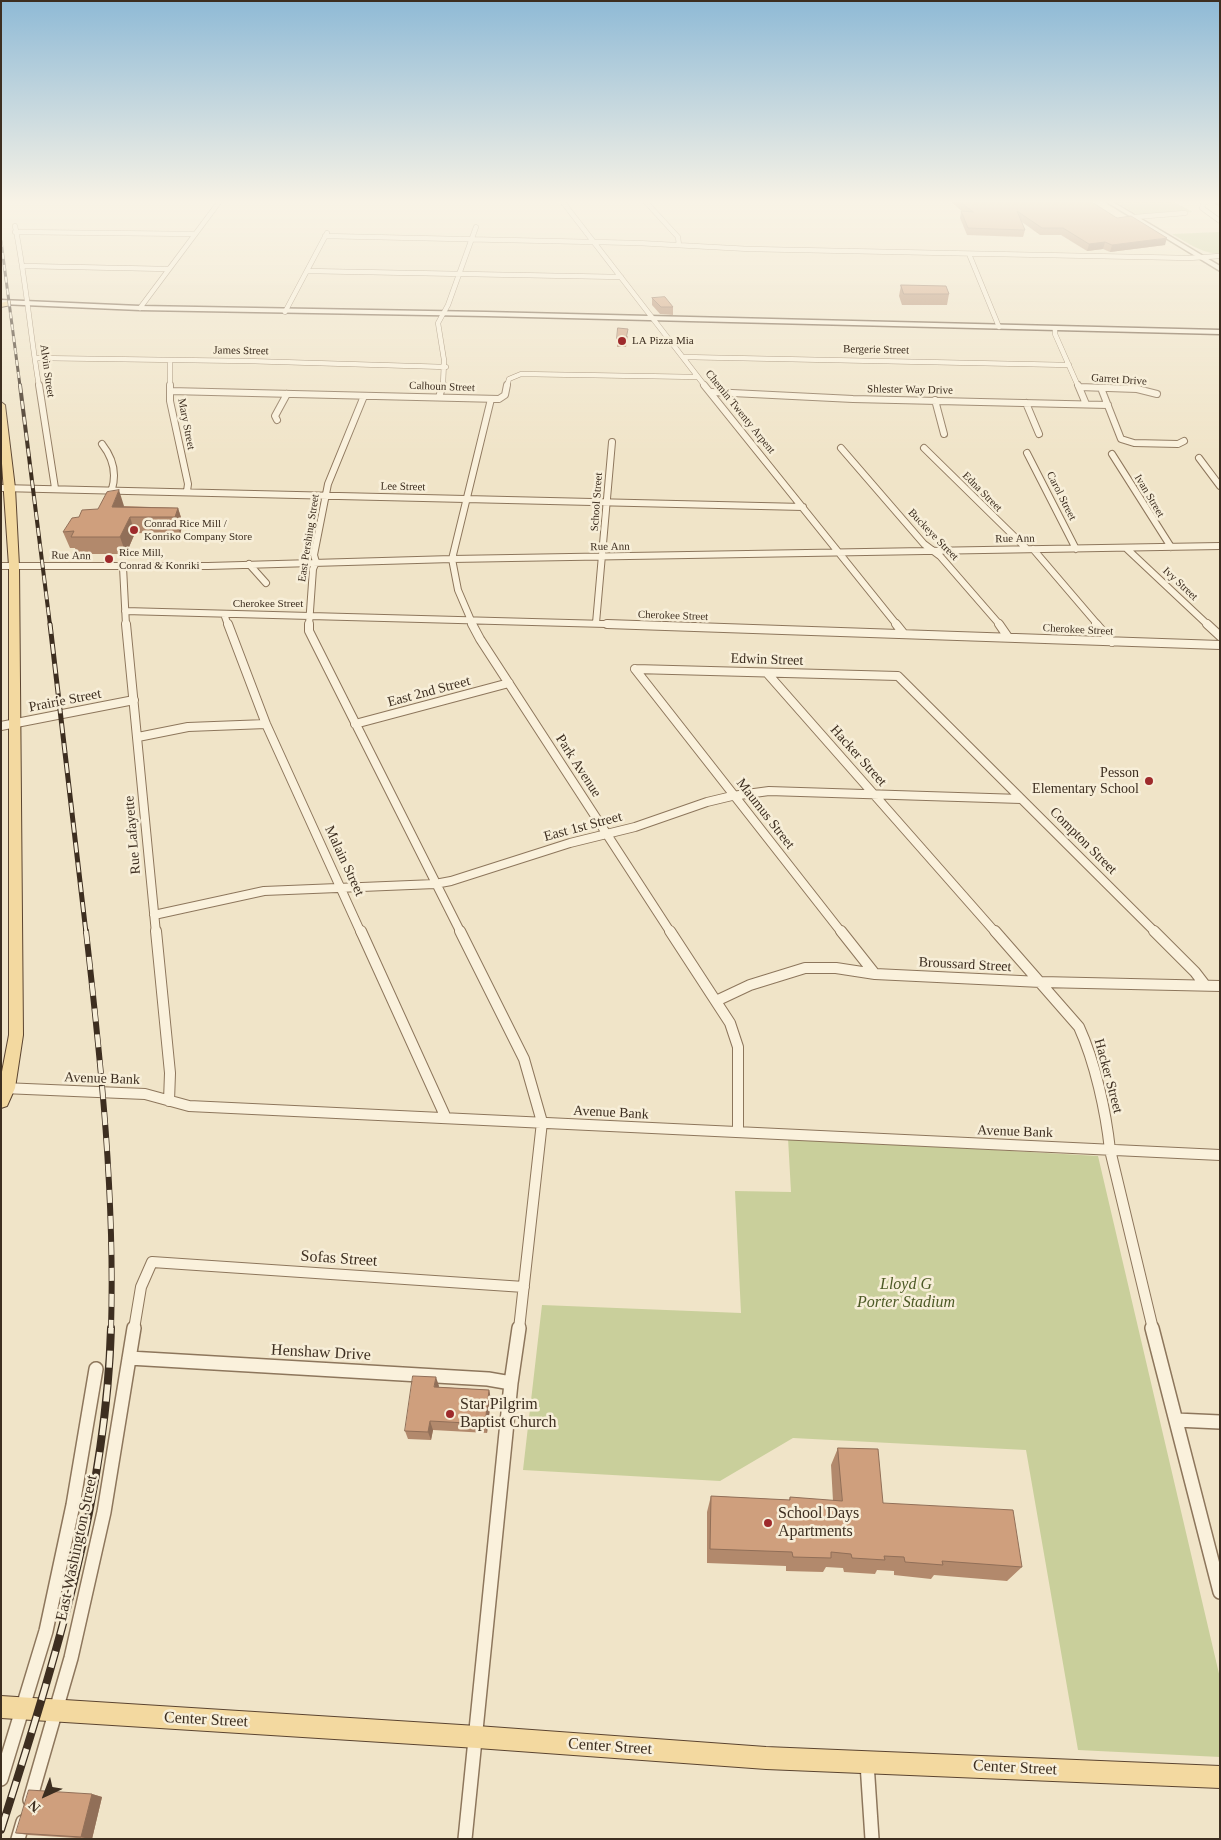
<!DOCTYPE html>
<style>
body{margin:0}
#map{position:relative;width:1221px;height:1840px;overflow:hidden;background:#f0e4c8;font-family:"Times New Roman",serif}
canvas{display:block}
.frame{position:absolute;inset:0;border:2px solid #3d2e20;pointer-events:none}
.north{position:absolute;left:20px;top:1770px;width:50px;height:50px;-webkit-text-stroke:4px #f7eed8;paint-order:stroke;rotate:223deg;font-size:14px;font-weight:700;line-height:20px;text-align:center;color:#3d2e20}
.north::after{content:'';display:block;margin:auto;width:18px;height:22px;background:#3d2e20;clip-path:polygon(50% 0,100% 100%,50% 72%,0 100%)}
</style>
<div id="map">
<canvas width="1221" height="1840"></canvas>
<div class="frame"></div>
<div class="north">N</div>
</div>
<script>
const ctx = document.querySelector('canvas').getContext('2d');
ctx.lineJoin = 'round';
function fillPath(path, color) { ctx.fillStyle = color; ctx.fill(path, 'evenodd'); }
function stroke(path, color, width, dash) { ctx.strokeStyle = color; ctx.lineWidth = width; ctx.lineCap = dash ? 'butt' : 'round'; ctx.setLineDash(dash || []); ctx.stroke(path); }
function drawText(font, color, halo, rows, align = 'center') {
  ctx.font = font + ' "Times New Roman",serif'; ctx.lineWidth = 5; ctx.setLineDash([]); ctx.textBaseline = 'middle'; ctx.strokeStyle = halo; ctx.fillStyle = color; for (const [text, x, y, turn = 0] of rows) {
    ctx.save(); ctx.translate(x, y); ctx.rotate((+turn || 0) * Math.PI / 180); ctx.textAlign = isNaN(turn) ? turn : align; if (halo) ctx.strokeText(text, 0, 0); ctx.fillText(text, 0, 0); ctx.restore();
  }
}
fillPath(new Path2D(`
 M1114 201H1172L1193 212 1138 215Z
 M1220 232V253C1203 255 1187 242 1172 234Z
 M788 1138 1098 1156 1220 1678V1757L1078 1750 1026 1450 793 1438 720 1481 523 1470 542 1305 741 1313 735 1191 791 1192Z`), '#c9cf9b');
const minorFar4 = new Path2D(`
 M562 201 705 386
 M645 201 678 237 679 245
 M1208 201 1203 204 1202 208 1220 221
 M1135 217 1185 213
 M15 226C26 279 30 333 39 386
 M15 232 195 234
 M325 236 638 243 749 249 1189 258 1220 256
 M969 254 999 327
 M23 266 168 269
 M307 271 621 277
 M140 308 220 201
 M285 312 327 233
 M1055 329V334L1078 386
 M683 357 1069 365
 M36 358 247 361 446 367
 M170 360V386
 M443 386 444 360 438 323 448 305 476 227
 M507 386 509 379 521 374 698 377`);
const minorFar3 = new Path2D(`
 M39 385 55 488
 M170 385V401L188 484 187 491
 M704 385 897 625
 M1078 385 1086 404
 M1079 387 1137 389 1157 394
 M1101 388 1121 439 1134 443 1178 444 1184 441
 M170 391 499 399 505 395 507 385
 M712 392 853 399 1108 405
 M439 397 443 385
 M935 400 944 434
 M1026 403 1039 434
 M277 420 275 416 287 394
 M102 444C113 458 117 472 112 489
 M841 448 924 544 940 556 1000 625
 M924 448 1027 549
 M1027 453 1076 549
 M1112 454 1171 547
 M1199 458 1220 486
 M1 488 803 507
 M1126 548 1208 625
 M1033 549 1098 625
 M249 564 266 583
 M1 566H208L452 559 1220 546
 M123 567 126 625
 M125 611 643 625
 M224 614 228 625
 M596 623 612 442
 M309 625 313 569 316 562 314 555 328 484 364 396
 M473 625 458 590 452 559 491 399`);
const minorFar2 = new Path2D(`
 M126 624 156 933
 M228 624 266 724 361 933
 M309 624V631L461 933
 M472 624 480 639 671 933
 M607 624 1220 645
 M896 624 904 634
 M999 624 1008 637
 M1096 624 1112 642
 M1207 624 1220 636
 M635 669 898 676 1156 933
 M635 669 842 933
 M767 673 996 933
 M355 724 509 683
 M1 726 134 700
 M138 737 188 727 266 724
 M154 915 264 891 435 884 451 881 570 843 635 827 707 802 732 796 769 791 1021 799`);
const minorFar1 = new Path2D(`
 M156 931 170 1073 169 1101
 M361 931 446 1118
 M460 931 524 1059 542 1122 519 1329
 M670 931 730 1023 738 1047V1132
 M841 931 875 974
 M995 931 1079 1027C1095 1062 1106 1112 1110 1150L1153 1329
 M1154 931 1195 972 1205 985
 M716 1001 750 985 805 968H836L875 974 1041 982 1220 986
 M3 1088 145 1094 189 1106 1220 1155
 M134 1329 141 1287 152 1262 524 1287`);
const minor = new Path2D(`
 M1152 1328 1220 1592
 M129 1358 488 1379 511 1383
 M1176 1420 1220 1422
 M867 1763 872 1839
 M1 1779 46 1631 73 1505 96 1369
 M30 1800 71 1658 104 1512 134 1328
 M18 1839 23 1822
 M465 1839 511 1383 519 1328`);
const tertiary = new Path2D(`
 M1105 201H1111L1220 266V271Z`);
const secondary = new Path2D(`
 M1 300 140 306 486 312 1220 330V334L486 316 140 310 1 304Z`);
const primary = new Path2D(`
 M8 301H11V305L1 307V303Z
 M1 402 5 405 15 488 19 566 23 1035 15 1088 7 1106 1 1108V1077L9 1035V566L1 449Z
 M1 1696 477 1726 766 1747 1220 1766V1788L766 1769 477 1748 1 1718Z`);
stroke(minorFar4, '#8d765c', 5.5);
stroke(minorFar3, '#8d765c', 8);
stroke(minorFar2, '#8d765c', 10);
stroke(minorFar1, '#8d765c', 12);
stroke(minor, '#8d765c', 16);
stroke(tertiary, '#8d765c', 3);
stroke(secondary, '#6f573f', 3);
stroke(primary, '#5b4430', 2);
stroke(minorFar4, '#faf1dc', 4.5);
stroke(minorFar3, '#faf1dc', 6);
stroke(minorFar2, '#faf1dc', 8);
stroke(minorFar1, '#faf1dc', 10);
stroke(minor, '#faf1dc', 13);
fillPath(tertiary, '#faf1dc');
fillPath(secondary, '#faf1dc');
fillPath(primary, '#f3d9a0');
const railFar4 = new Path2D(`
 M1 241 20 386`);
const railFar3 = new Path2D(`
 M20 385 50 625`);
const railFar2 = new Path2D(`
 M50 624 86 933`);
const railFar1 = new Path2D(`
 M86 931C101 1064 115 1196 111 1329`);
const rail = new Path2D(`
 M1 1830C53 1666 106 1501 111 1328`);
stroke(railFar4, '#3d2e20', 3);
stroke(railFar3, '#3d2e20', 4);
stroke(railFar2, '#3d2e20', 5);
stroke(railFar1, '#3d2e20', 6);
stroke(rail, '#3d2e20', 8);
stroke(railFar4, '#f7eed8', 2, [6]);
stroke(railFar3, '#f7eed8', 2.5, [8]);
stroke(railFar2, '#f7eed8', 3, [10]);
stroke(railFar1, '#f7eed8', 4.5, [13]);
stroke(rail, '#f7eed8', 5.5, [17]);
fillPath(new Path2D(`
 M952 201H1090L1117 218 1165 245 1110 252 1103 249 1087 251 1061 235H1040L1022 222 1025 230 1023 237 967 235 960 218 961 211 963 212 951 202Z
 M1216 201H1220V207L1215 204Z
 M901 285 949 294 947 305H902L899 296Z
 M652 298 673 307V315L660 314 652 305Z
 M628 336 626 347H617V339Z
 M124 506 178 508 183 524 180 534 135 533 126 554H77L75 548H70L63 532 79 517Z
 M439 1386 438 1387 489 1390 491 1399 487 1433 433 1430 431 1440 408 1439 405 1431Z
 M838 1448 883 1503 1022 1567 1007 1581 934 1575 931 1579 894 1575V1571L877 1570 875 1574 844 1572 843 1568 826 1567 823 1572 786 1571V1566L707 1563V1512L711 1496 789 1500 790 1497 833 1501 831 1465Z
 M92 1794 102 1797 92 1839 28 1835 16 1833Z`), '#b2896c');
fillPath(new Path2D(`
 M1167 238 1165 245 1110 252 1112 245Z
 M1105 242 1103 249 1087 251 1089 244Z
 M119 490 124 506 118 523 112 507Z
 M178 508 183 524 180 534 175 517Z
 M130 517 135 533 126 554 120 537Z
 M436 1377 439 1386 437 1396 434 1387Z
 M489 1390 491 1399 487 1433 485 1424Z
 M430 1421 433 1430 431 1440 428 1432Z
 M92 1794 102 1797 92 1839H89L81 1837Z`), '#916f58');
const building = new Path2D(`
 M959 201H1090L1117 218 1131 216 1167 238 1112 245 1105 242 1089 244 1063 228H1042L1017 211 1025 230 968 228 961 211 973 212Z
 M901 285 946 286 949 294H904Z
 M665 297 673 307H661L652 298Z
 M618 328 628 329 626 339H617Z
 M119 490 112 507 178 508 175 517H130L120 537H71L74 531 63 532 72 518 79 517 82 510 98 509 107 492Z
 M413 1376 436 1377 434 1387 489 1390 485 1424 430 1421 428 1432 405 1431Z
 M838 1448 878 1449 883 1503 1013 1510 1022 1567 942 1561 943 1565 905 1562 904 1557 884 1556 885 1560 852 1558 851 1554 831 1552V1558L793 1557 792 1552 710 1549 711 1496 790 1500V1497L842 1501Z
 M29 1790 92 1794 81 1837 16 1833Z`);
fillPath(building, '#cf9f7d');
stroke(building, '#916f58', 1);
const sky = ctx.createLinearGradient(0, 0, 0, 458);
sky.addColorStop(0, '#8fbad6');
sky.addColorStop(0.44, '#f8f3e6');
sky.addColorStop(1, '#f8f3e600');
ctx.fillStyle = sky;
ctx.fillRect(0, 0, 1221, 458);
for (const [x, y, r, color] of [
 [622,341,5,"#9e2a2b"],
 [134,530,5,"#9e2a2b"],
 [109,559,5,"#9e2a2b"],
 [1149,781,5,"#9e2a2b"],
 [450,1414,5,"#9e2a2b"],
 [768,1523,5,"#9e2a2b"]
]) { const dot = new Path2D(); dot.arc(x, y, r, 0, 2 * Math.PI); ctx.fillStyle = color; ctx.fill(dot); stroke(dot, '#f7eed8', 2); }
drawText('11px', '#3d2e20', '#f7eed8', [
 ["LA Pizza Mia",632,341],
 ["Conrad Rice Mill /",144,524],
 ["Konriko Company Store",144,537],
 ["Rice Mill,",119,553],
 ["Conrad & Konriki",119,566]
], 'left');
drawText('11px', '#3d2e20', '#f7eed8', [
 ["Bergerie Street",876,350,1],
 ["James Street",241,351,1],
 ["Alvin Street",47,371,82],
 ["Garret Drive",1119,380,4],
 ["Calhoun Street",442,387,2],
 ["Shlester Way Drive",910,390,1],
 ["Chemin Twenty Arpent",740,412,51],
 ["Mary Street",186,424,79],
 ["Lee Street",403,487,1],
 ["Edna Street",982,492,45],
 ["Carol Street",1061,496,63],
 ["Ivan Street",1149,496,59],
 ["School Street",597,502,-86],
 ["Buckeye Street",933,535,46],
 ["East Pershing Street",309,538,-81],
 ["Rue Ann",1015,539,-1],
 ["Rue Ann",610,547,-1],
 ["Rue Ann",71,556,1],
 ["Ivy Street",1180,584,43],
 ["Cherokee Street",268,604],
 ["Cherokee Street",673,616,2],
 ["Cherokee Street",1078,630,3]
]);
drawText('14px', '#3d2e20', '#f7eed8', [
 ["Edwin Street",767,660,2],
 ["East 2nd Street",429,692,-15],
 ["Prairie Street",65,701,-11],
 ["Hacker Street",858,756,48],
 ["Park Avenue",578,766,57],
 ["Maumus Street",765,814,52],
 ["East 1st Street",583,827,-15],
 ["Rue Lafayette",133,835,-95],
 ["Compton Street",1083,841,45],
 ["Malain Street",344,861,65],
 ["Broussard Street",965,965,3],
 ["Hacker Street",1108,1076,75],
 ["Avenue Bank",102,1079,2],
 ["Avenue Bank",611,1113,3],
 ["Avenue Bank",1015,1132,2]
]);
drawText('14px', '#3d2e20', '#f7eed8', [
 ["Pesson",1139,773],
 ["Elementary School",1139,789]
], 'right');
drawText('16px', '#3d2e20', '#f7eed8', [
 ["Sofas Street",339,1259,4],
 ["Henshaw Drive",321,1353,3],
 ["East Washington Street",77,1548,-78],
 ["Center Street",206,1720,3],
 ["Center Street",610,1747,4],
 ["Center Street",1015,1768,3]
]);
drawText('italic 16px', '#4d5a26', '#f7eed8', [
 ["Lloyd G",906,1285],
 ["Porter Stadium",906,1303]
]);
drawText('16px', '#3d2e20', '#f7eed8', [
 ["Star Pilgrim",460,1405],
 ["Baptist Church",460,1423],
 ["School Days",778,1514],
 ["Apartments",778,1532]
], 'left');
</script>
